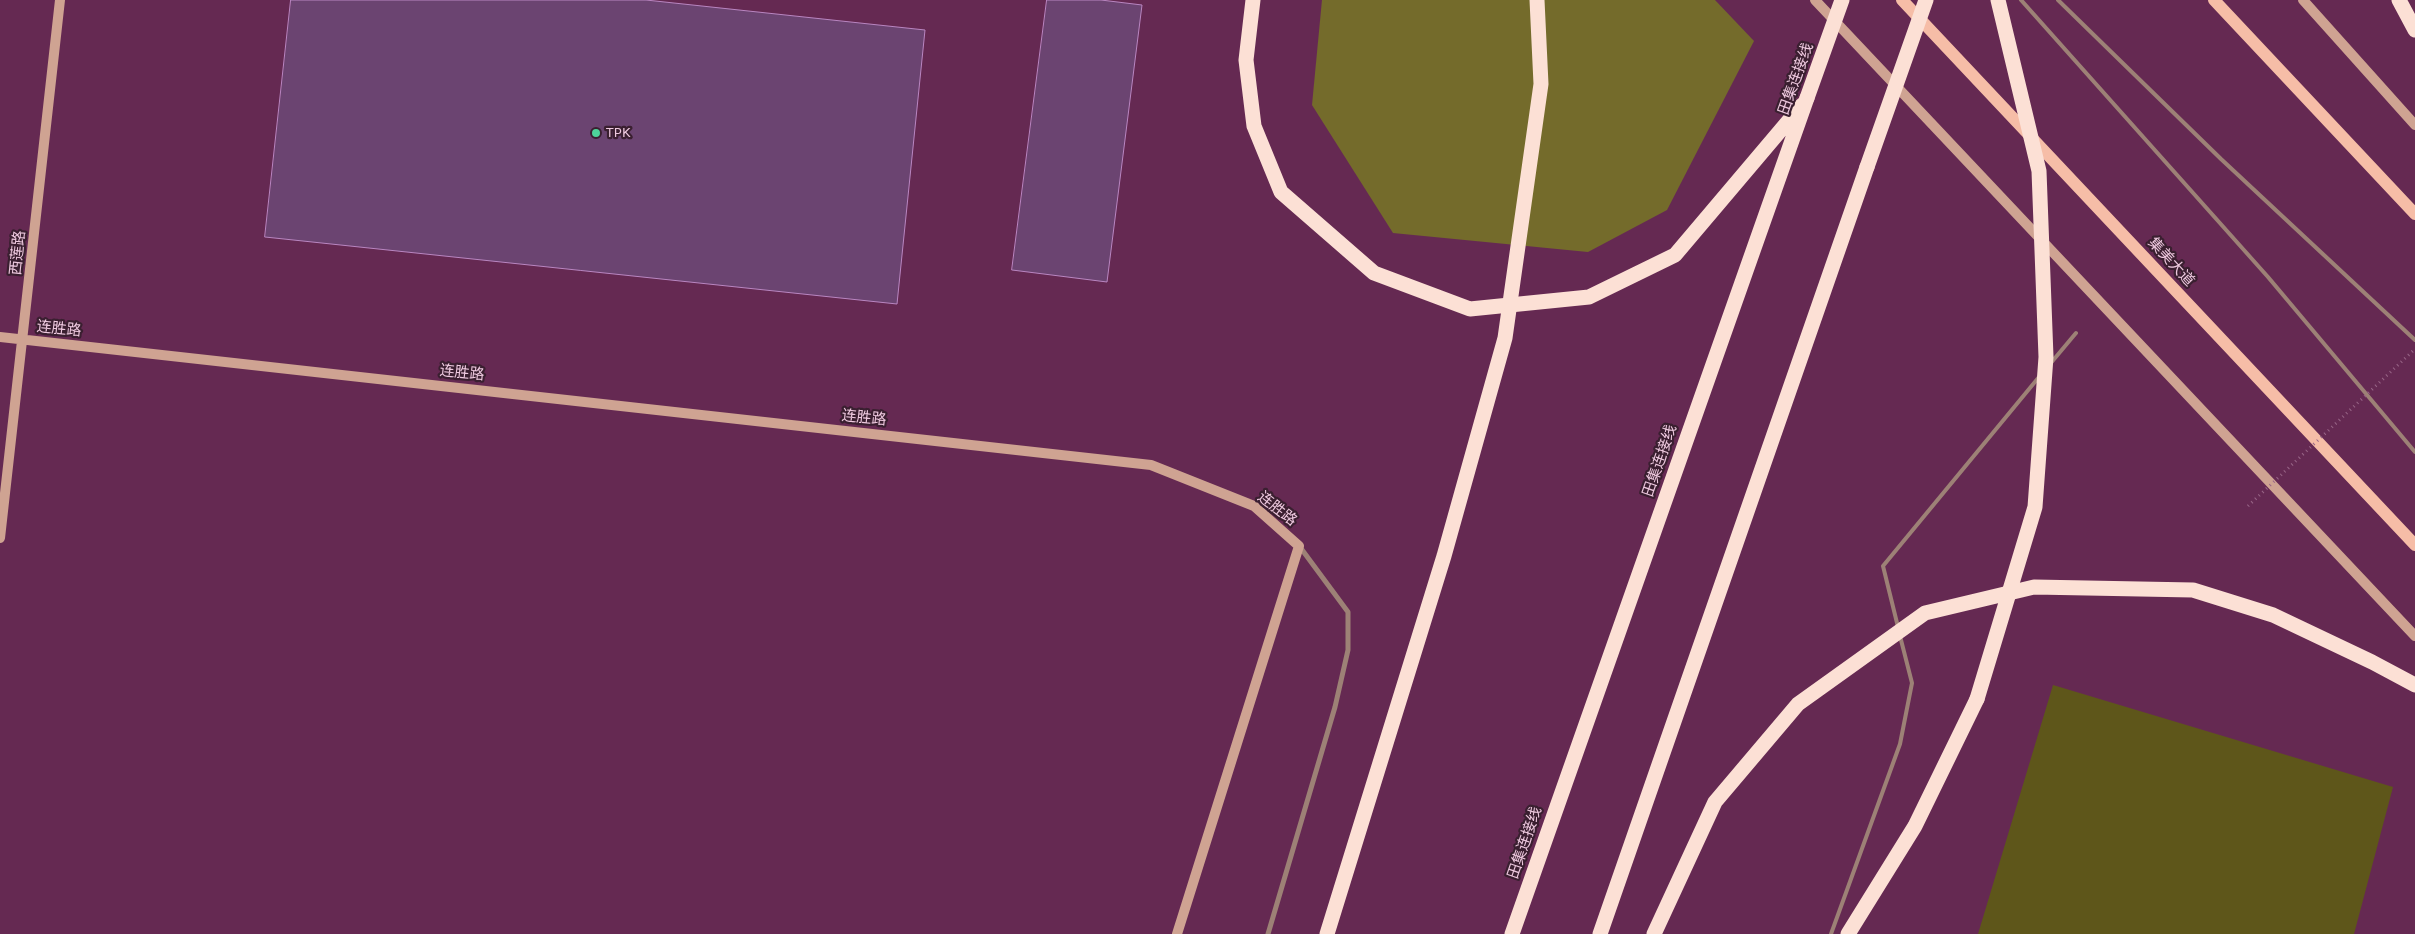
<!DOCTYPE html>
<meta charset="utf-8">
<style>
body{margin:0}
canvas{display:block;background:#652952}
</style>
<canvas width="2415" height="934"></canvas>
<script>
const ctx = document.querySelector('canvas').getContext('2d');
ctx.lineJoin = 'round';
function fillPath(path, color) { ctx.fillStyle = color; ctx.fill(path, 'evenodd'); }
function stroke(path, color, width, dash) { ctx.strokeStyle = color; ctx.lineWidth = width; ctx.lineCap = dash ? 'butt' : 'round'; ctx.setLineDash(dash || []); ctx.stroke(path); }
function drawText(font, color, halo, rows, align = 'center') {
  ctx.font = font + ' Karla,"Noto Sans SC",sans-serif'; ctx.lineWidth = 4.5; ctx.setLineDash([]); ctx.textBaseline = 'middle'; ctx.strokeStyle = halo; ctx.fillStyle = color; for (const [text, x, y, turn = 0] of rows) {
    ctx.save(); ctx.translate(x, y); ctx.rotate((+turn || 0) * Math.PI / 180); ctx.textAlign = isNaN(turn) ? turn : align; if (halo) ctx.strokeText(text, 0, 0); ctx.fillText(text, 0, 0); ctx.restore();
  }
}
fillPath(new Path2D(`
 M2053 685 2393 787 2354 934H1978Z`), '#5e561a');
fillPath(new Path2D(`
 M1322 0H1715L1754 41 1667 210 1588 252 1393 233 1312 105Z`), '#746b2b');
const building = new Path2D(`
 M291 0H646L925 30 897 304 265 237Z
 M1047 0H1101L1142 5 1107 282 1012 270Z`);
fillPath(building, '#6b4471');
stroke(building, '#b986c1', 1);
stroke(new Path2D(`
 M2021 0 2268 277 2415 452
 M2058 0 2221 159 2415 340
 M2050 364 2076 333
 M1898 627 1883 566 2039 377
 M1831 934 1900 744 1912 683 1900 636`), '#9d8176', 4);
stroke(new Path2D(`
 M1268 934 1335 707 1348 650V612L1300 547`), '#9d8176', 5);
stroke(new Path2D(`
 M1815 0 2415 636
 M2303 0 2415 125
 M0 337 1151 465 1254 506 1299 546 1177 934
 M0 538 60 0`), '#cfa392', 10);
stroke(new Path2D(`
 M1902 0 2415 545
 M2214 0 2415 214`), '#f6bda7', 12);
stroke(new Path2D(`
 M1253 0 1246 60 1254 126 1281 192 1374 273 1470 309 1589 297 1675 255 1802 105
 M2399 0 2415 30
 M1512 934 1807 98
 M1600 934 1867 167
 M1654 934 1715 802 1798 704 1925 613 2034 587 2193 590 2273 615 2372 662 2415 685
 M1848 934 1915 826 1977 699`), '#fce0d5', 15);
stroke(new Path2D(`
 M2248 506 2415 349`), '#986587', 3, [1, 4]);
stroke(new Path2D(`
 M1807 98 1842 0
 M1867 167 1926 0
 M1977 699 2035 507 2046 357 2039 171 1998 0
 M1327 934 1444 556 1505 338 1541 84 1537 0`), '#fce0d5', 15);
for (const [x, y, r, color] of [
 [596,133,5,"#4dd39a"]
]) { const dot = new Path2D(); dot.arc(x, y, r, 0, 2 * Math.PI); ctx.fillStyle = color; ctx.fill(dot); stroke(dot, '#3a1f30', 2); }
drawText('15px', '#eec9df', '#3a1f30', [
 ["田集连接线",1796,79,-70],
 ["西莲路",18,253,-84],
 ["集美大道",2171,262,47],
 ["连胜路",59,329,6],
 ["连胜路",462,373,6],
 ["连胜路",864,418,6],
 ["田集连接线",1660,461,-71],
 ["连胜路",1277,509,38],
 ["田集连接线",1525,843,-71]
]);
drawText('15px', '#eec9df', '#3a1f30', [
 ["TPK",606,133]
], 'left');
</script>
